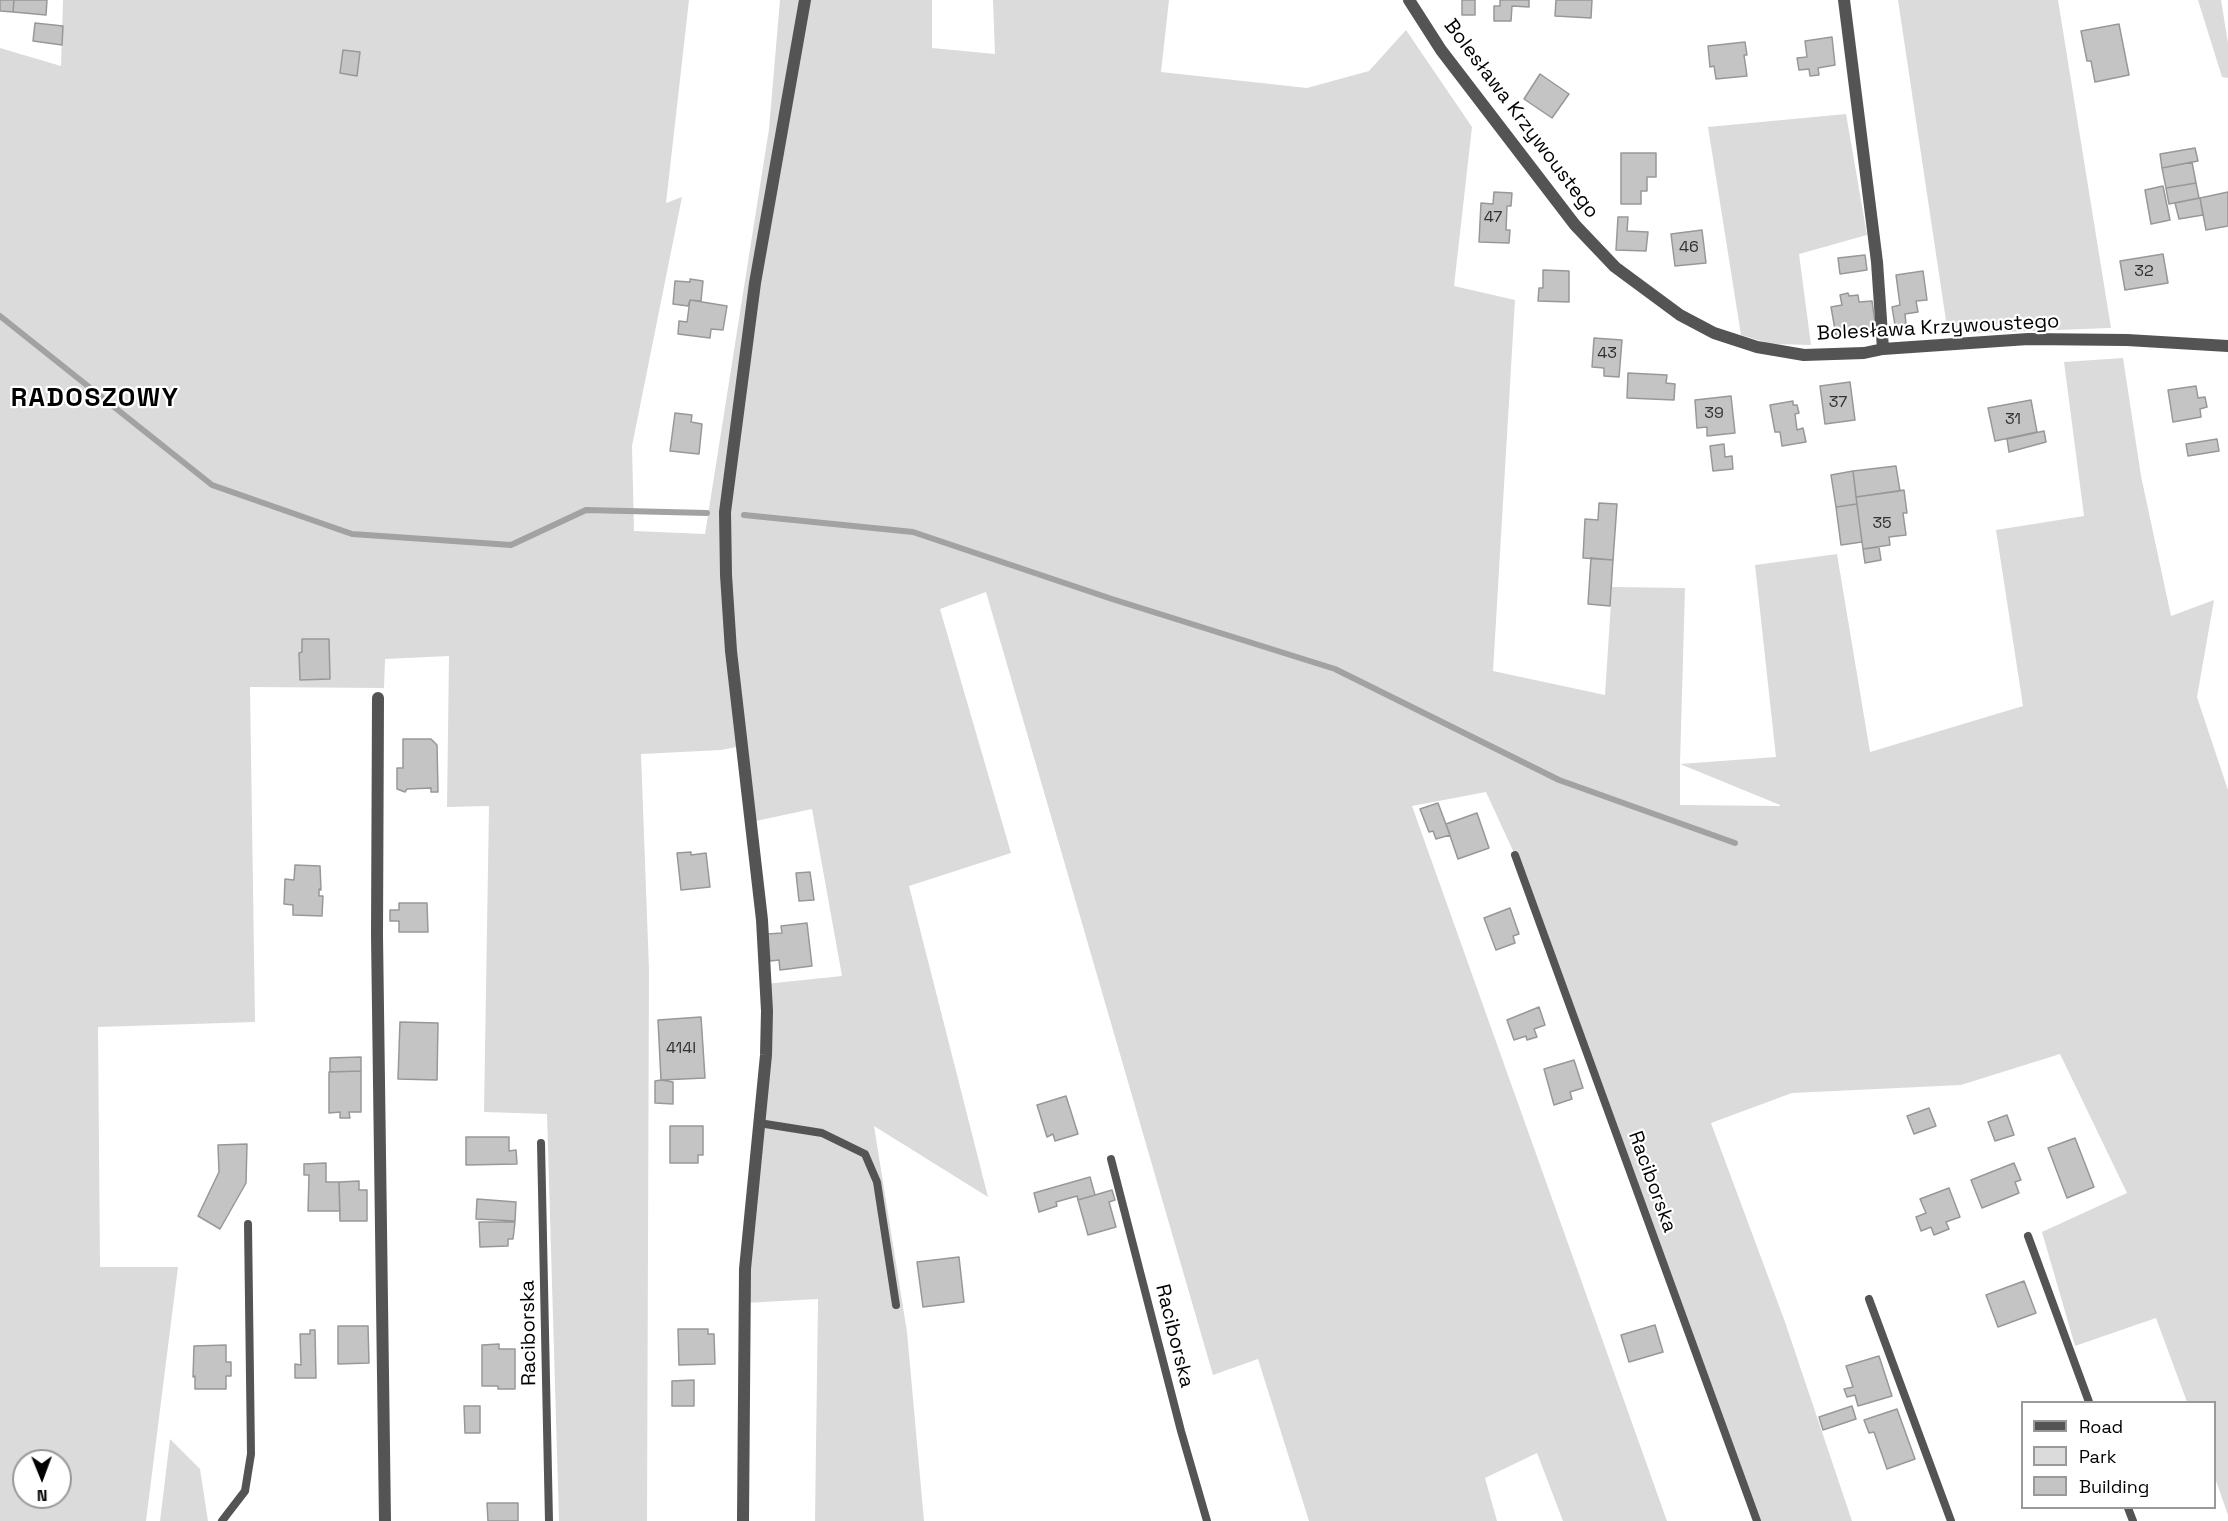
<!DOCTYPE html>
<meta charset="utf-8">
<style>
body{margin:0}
#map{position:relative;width:2228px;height:1521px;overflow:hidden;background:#fff;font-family:"Space Grotesk",sans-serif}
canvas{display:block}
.legend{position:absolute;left:2021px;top:1401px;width:195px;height:108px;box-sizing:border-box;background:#fff;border:2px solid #999;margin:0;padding:8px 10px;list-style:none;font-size:18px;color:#000}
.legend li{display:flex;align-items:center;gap:12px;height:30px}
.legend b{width:30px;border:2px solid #999}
.north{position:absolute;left:12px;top:1449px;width:60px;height:60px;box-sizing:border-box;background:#fff;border:2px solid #999;border-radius:50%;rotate:179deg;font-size:16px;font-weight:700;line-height:24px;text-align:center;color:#000}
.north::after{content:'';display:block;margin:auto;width:21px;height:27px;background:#000;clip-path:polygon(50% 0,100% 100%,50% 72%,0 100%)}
</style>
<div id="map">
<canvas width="2228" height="1521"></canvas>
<ul class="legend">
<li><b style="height:8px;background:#545454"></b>Road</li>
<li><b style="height:16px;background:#dbdbdb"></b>Park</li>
<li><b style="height:16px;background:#c4c4c4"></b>Building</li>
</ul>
<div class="north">N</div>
</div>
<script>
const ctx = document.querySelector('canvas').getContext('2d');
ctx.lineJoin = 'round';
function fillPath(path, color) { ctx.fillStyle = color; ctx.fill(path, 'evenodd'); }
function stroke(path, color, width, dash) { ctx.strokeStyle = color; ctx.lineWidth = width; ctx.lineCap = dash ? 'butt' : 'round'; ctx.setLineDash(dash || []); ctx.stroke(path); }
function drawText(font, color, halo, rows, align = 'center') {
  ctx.font = font + ' "Space Grotesk",sans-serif'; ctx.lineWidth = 4.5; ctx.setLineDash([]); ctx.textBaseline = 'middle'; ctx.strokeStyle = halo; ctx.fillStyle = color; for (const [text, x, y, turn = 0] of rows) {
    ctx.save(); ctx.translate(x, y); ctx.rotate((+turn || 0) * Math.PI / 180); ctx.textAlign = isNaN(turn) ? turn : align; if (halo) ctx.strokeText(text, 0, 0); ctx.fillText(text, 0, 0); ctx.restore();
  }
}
fillPath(new Path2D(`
 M63 0H689L666 203 682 197 632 446 634 531 705 534 769 129 780 0H932V48L995 54 993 0H1169L1161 72 1307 88 1369 71 1406 30 1472 127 1454 286 1515 300 1493 671 1605 695 1612 587 1685 588 1680 764 1776 757 1755 565 1837 554 1870 752 2023 706 1996 530 2084 516 2064 362 2123 358 2141 476 2171 616 2214 600 2197 697 2228 790V1515L2215 1478 2214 1402H2187L2156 1318 2075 1346 2042 1232 2127 1193 2060 1054 1961 1085 1792 1093 1711 1123 1785 1322 1852 1521H1757L1515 855 1486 792 1412 806 1667 1521H1563L1537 1453 1485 1478 1497 1521H1309L1258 1359 1213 1375 986 592 940 609 1011 853 909 886 988 1197 874 1126 907 1332 924 1521H815L818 1299 745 1303 765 984 842 976 812 809 751 822 742 746 721 750 641 754 649 970 647 1521H559L547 1114 484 1112 489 806 447 807 449 656 385 659 384 688 250 687 255 1022 98 1027 100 1267H178L146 1521H0V48L61 66ZM1680 764 1780 805V806L1680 805ZM24 1461H60V1497H24Z
 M1898 0H2058L2111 328 1948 334Z
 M2198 0H2221L2228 43V78L2222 77Z
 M1846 114 1867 235 1799 254 1811 345 1771 344 1741 335 1708 127Z
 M170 1439 200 1469 208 1521H160Z`), '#dbdbdb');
stroke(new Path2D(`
 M0 316 212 485 352 534 511 545 586 510 707 513
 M744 515 913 532 1112 599 1335 669 1559 780 1735 843`), '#a2a2a2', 6);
const building = new Path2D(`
 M0 0H14L13 12 0 11Z
 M14 0H47L46 15 13 12Z
 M1462 0H1475V15H1462Z
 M1500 0H1529V7L1512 6 1511 21H1494V6H1500Z
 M1556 0H1592L1591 18 1555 16Z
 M35 23 63 26 62 45 33 41Z
 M2119 24 2129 75 2095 82 2091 61H2087L2081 31Z
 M1832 37 1835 65 1818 68 1819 75 1810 76 1809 69 1799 70 1797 58 1807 57 1805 41Z
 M1745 42 1747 55H1744L1747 76 1716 79 1714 66 1710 67 1708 46Z
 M343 50 360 52 357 76 340 73Z
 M1540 74 1569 94 1552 118 1524 99Z
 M2195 148 2198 161 2162 168 2160 154Z
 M1621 153H1656V177H1647V191H1641V204H1621Z
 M2192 162 2196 183 2166 188 2162 168Z
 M2196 183 2199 198 2169 204 2166 188Z
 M2163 186 2170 220 2151 224 2145 190Z
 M1494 192 1512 193 1511 206H1507L1506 230H1510L1509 243 1479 242 1481 203 1493 204Z
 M2228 192V226L2206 230 2200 198Z
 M2200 198 2203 215 2179 219 2175 203Z
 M1618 217H1628L1627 231 1648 232 1646 251 1616 250Z
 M1702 230 1706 263 1675 266 1671 234Z
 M2163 254 2168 283 2125 290 2120 261Z
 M1865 255 1867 270 1840 274 1838 258Z
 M1543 270 1569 271V302L1538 301 1539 288H1543Z
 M1923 271 1927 300 1916 301 1918 312 1905 314 1906 324 1895 325 1892 307 1900 305 1896 275Z
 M690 279 703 281 701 301 690 300 688 306 673 304 675 281 690 282Z
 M1848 293 1849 296 1858 295 1859 302 1872 301 1876 329 1836 335 1831 307 1842 305 1840 295Z
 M690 300 727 306 723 330 711 329 710 338 678 334 679 321 687 322Z
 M1594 338 1622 340 1619 377 1604 376V368L1592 367Z
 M1628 373 1667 375 1666 383 1675 384 1674 400 1627 398Z
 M1850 382 1855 420 1825 424 1820 386Z
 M2196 386 2198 398 2205 397 2207 407 2200 409 2201 417 2173 422 2168 390Z
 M1731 396 1735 433 1707 436V427L1697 428 1695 400Z
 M2031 400 2037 432 1995 441 1988 408Z
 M1793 401V405H1797L1799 413 1795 414 1797 430 1803 428 1806 442 1782 446 1780 432H1775L1770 405Z
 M675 413 692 415 691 422 702 424 699 454 670 451Z
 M2044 431 2046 442 2009 452 2007 439Z
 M2217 439 2219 451 2188 456 2186 444Z
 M1724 444 1725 457 1732 456 1733 469 1713 471 1710 446Z
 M1896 466 1900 491 1856 497 1853 471Z
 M1853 471 1857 504 1836 507 1831 475Z
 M1904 490 1907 513H1903L1906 535 1889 537 1890 545 1863 549 1856 497Z
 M1599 503 1617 504 1613 560 1583 558 1585 519 1598 520Z
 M1857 504 1862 542 1841 545 1836 507Z
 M1879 547 1881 560 1865 563 1863 549Z
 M1591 558 1613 560 1610 606 1588 604Z
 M302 639H329L330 679 300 680 299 653 302 652Z
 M403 739H431L437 745 438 792H431V788L407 789 405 792 397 789V768H403Z
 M1438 803 1450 835 1436 839 1433 831 1429 832 1420 809Z
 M1477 813 1489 848 1458 859 1446 824Z
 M691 852V855L706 853 710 887 681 890 677 853Z
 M295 865 320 866 321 890 319 889V896H323L322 916 293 915V905L284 904 285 879 294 880Z
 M810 872 814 900 799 901 796 873Z
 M399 903H427L428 932H399V921H390V910H399Z
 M1510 908 1519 934 1513 936 1515 943 1496 950 1484 918Z
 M807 923 812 966 780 970 779 960 770 961 767 934 782 933 781 926Z
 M1539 1007 1545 1025 1534 1029 1537 1037 1527 1040 1526 1036 1514 1040 1507 1020Z
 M701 1017 705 1078 661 1080 658 1020Z
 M400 1022 438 1023 437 1080 398 1079Z
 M361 1057V1071L330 1072V1058Z
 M1574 1060 1583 1088 1570 1092 1572 1099 1554 1105 1544 1069Z
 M361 1071V1112H349L350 1118H340V1112L329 1113V1072Z
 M661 1080 673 1082V1104L655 1103V1081Z
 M1066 1096 1078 1134 1055 1141 1053 1134 1047 1137 1037 1105Z
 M1929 1108 1936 1126 1914 1134 1907 1116Z
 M2007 1115 2014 1135 1995 1141 1988 1122Z
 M670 1126H703V1155H698V1163H670Z
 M466 1137H509V1151L516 1150 517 1164 466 1165Z
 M2075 1138 2094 1187 2067 1198 2048 1148Z
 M247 1144 246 1183 220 1229 198 1216 219 1172 218 1145Z
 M326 1163V1182H339L340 1211H308L309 1175H304V1164Z
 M2014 1163 2021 1180 2015 1182 2019 1193 1982 1208 1971 1180Z
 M1090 1177 1095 1195 1078 1200 1077 1196 1056 1202 1057 1206 1039 1212 1034 1193Z
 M359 1181V1190H367V1221H340L339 1182Z
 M1949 1188 1960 1217 1946 1222 1949 1229 1934 1235 1931 1227 1921 1231 1916 1217 1926 1213 1920 1199Z
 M1112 1190 1115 1200 1109 1202 1116 1227 1088 1235 1078 1200Z
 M477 1199 516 1202 515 1221 476 1219Z
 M479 1222H515L513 1239H508V1246L480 1247Z
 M959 1257 964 1302 923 1307 917 1262Z
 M2024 1281 2036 1313 1998 1327 1986 1295Z
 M1655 1325 1663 1352 1629 1362 1621 1335Z
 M338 1326H368L369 1363 338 1364Z
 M678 1329H708V1334H714L715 1364 679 1365Z
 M310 1330H315L316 1378H295V1364L301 1365 300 1334H310Z
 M499 1344V1349H515V1389H498V1386H482V1345Z
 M226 1345V1362H231V1376H226V1389H195V1376L193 1377 194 1346Z
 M1879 1356 1892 1396 1858 1406 1855 1395 1847 1397 1844 1389 1853 1387 1846 1366Z
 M694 1380V1406H672V1381Z
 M464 1406H480V1433H465Z
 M1852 1406 1856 1419 1823 1430 1819 1417Z
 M1897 1409 1915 1459 1887 1469 1874 1432 1869 1433 1864 1420Z
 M487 1503H518V1521H488Z`);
fillPath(building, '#c4c4c4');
stroke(building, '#989898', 1.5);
stroke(new Path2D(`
 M1515 855 1757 1521
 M759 1123 822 1133 865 1154 877 1182 896 1305
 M541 1143 549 1521
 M1111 1159 1181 1431 1207 1521
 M2028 1236 2089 1402
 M1869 1299 1951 1521
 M2128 1508 2133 1521
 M222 1521 245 1491 251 1454 248 1224`), '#545454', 8);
stroke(new Path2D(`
 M1409 0 1441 50 1575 225 1615 267 1680 315 1714 333 1757 347 1804 355 1864 353 1883 349 2028 339 2127 340 2228 346
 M1844 0 1877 262 1883 349
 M378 698 377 935 385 1521
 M743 1521 745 1269 766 1055 767 1011 762 920 731 651 726 575 725 512 755 283 805 0`), '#545454', 12);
drawText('16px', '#313131', null, [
 ["47",1493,218],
 ["46",1689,248],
 ["32",2144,272],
 ["43",1607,354],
 ["37",1838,403],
 ["39",1714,414],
 ["31",2013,420],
 ["35",1882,524],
 ["414I",681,1049]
]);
drawText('20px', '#000', '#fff', [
 ["Bolesława Krzywoustego",1521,119,53],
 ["Bolesława Krzywoustego",1938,328,-3],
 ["Raciborska",1652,1182,70],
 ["Raciborska",529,1333,-91],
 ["Raciborska",1174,1336,76]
]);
ctx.letterSpacing = '1.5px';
drawText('bold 26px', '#000', '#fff', [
 ["RADOSZOWY",95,399]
]);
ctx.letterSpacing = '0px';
</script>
